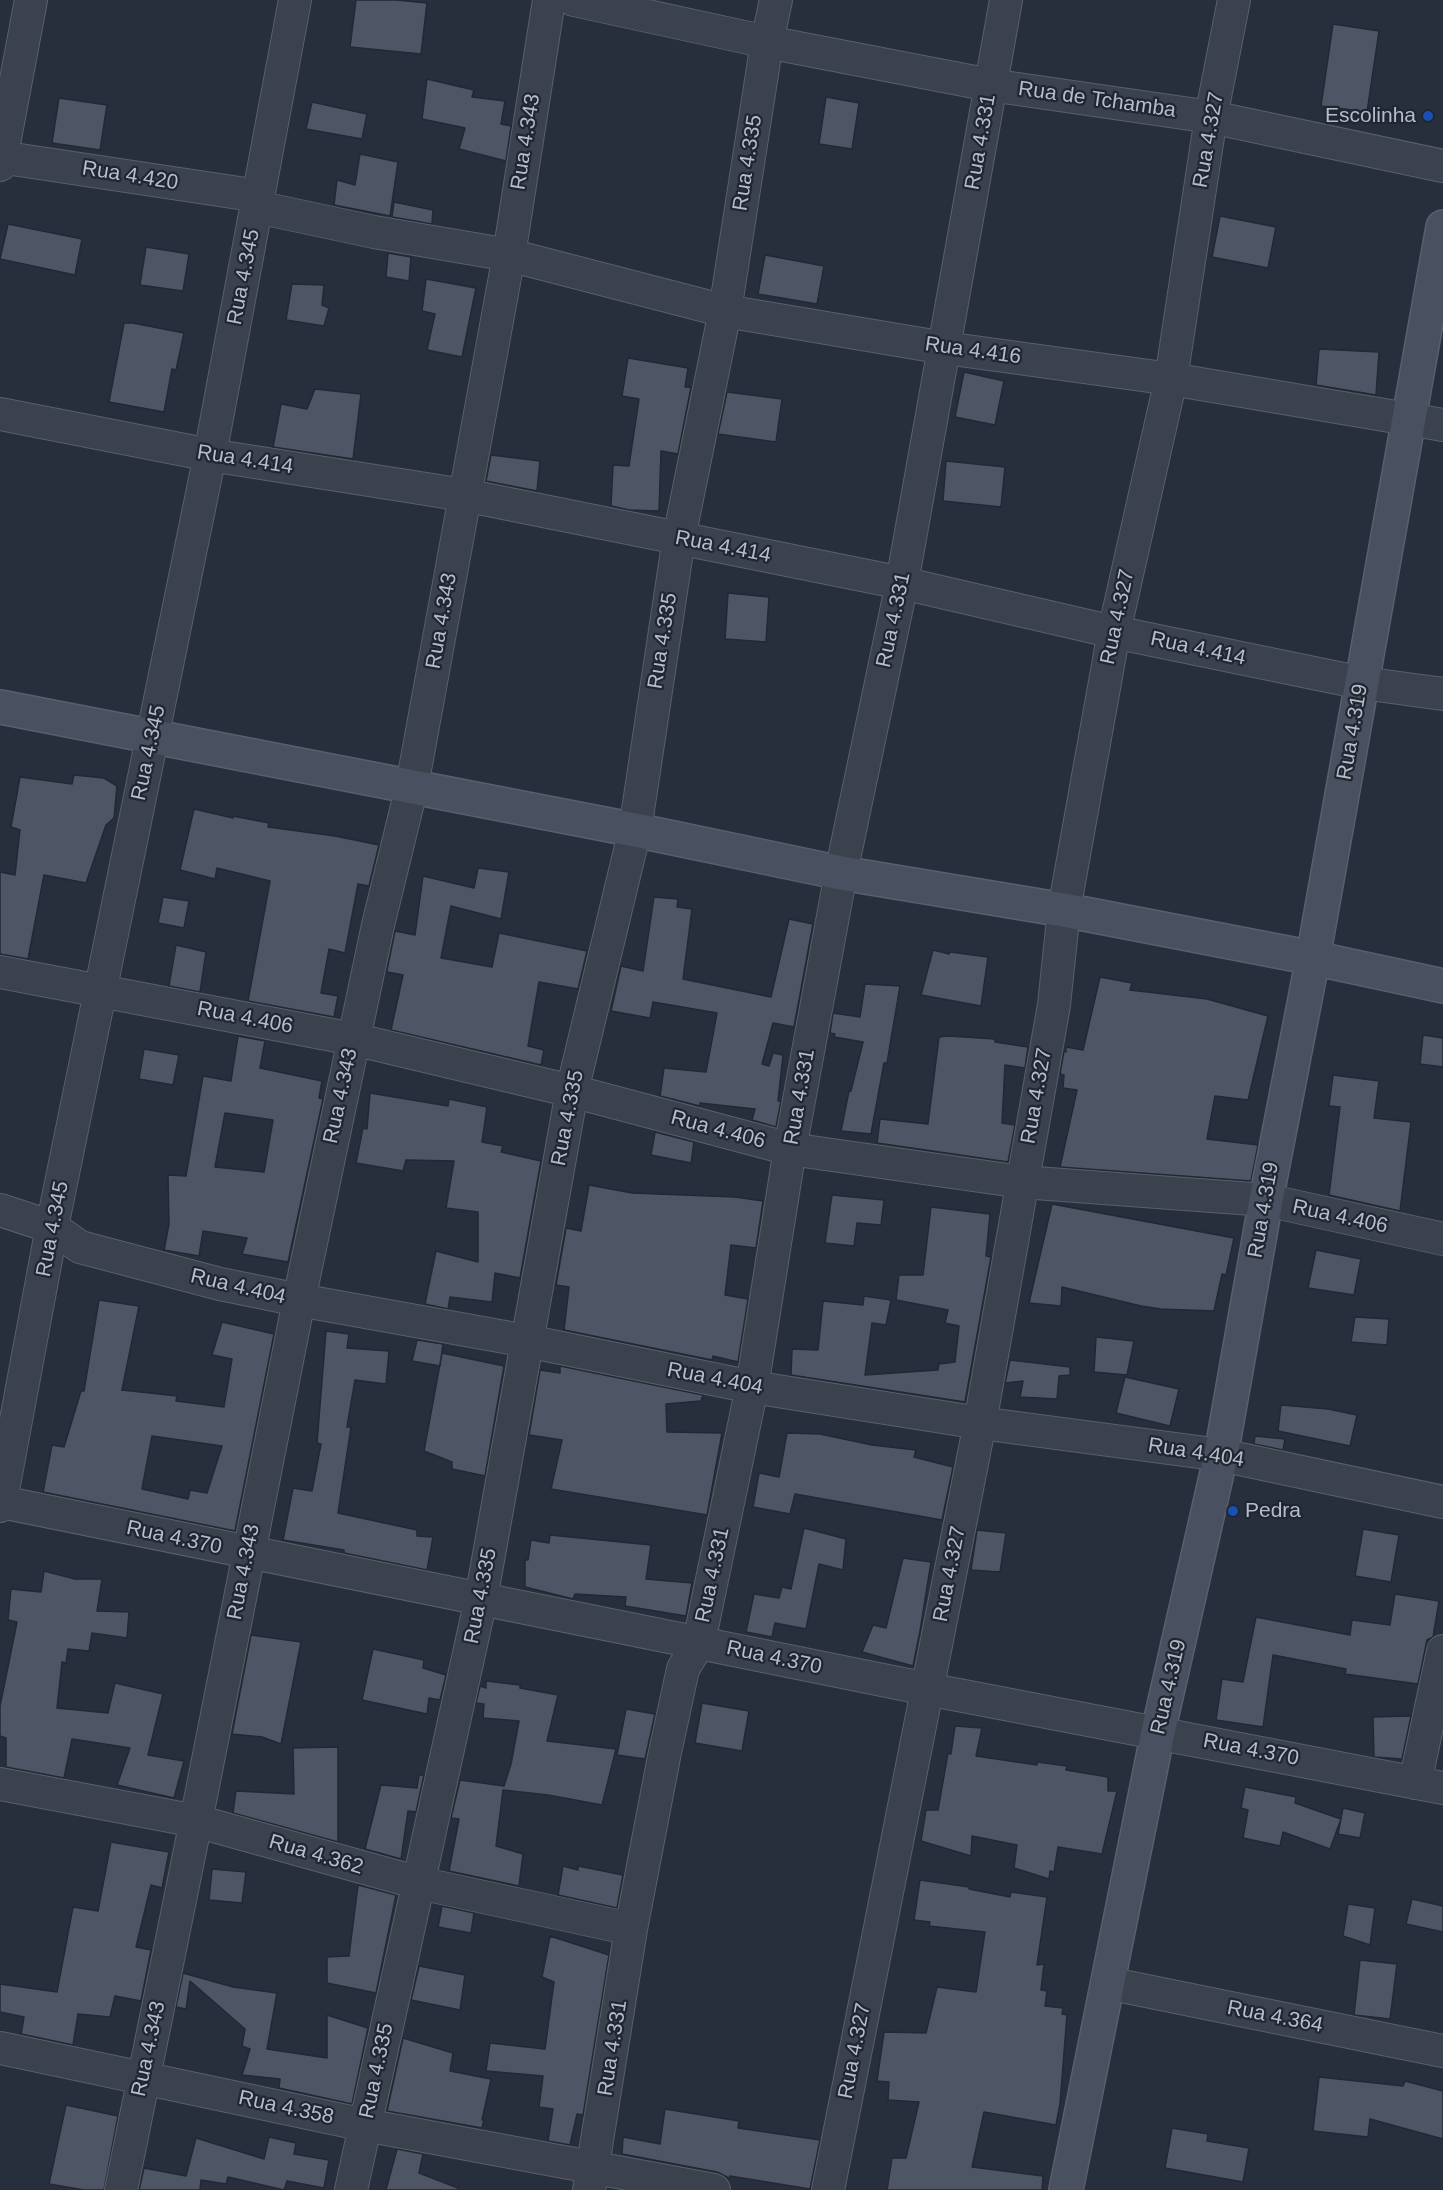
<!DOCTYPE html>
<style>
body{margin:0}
canvas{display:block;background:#272f3d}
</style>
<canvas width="1443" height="2190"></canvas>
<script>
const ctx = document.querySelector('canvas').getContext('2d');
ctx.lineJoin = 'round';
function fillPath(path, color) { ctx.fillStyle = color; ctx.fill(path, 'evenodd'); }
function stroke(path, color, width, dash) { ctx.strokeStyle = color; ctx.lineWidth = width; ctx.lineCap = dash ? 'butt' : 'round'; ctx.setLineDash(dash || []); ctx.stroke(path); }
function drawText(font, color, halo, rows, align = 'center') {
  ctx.font = font + ' Helvetica,sans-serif'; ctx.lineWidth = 4.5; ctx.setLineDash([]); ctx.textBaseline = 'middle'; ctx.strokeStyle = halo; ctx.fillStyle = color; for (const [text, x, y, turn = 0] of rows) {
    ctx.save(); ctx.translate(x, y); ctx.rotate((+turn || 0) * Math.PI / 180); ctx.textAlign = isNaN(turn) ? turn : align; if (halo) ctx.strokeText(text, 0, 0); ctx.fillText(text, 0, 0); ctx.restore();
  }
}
const building = new Path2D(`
 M356 0H396L427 3 421 54 350 47Z
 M1333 24 1379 31 1367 112 1321 106Z
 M427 79 474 90 472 97 505 101 501 124 511 126 506 161 459 149 465 128 422 119Z
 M826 97 859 103 852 149 819 144Z
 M59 98 107 105 100 150 52 143Z
 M312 102 367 114 362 139 306 129Z
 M360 154 398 162 390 216 334 205 337 180 355 185Z
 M394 202 433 210 432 224 392 217Z
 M1220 216 1276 227 1268 268 1212 257Z
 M8 224 82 239 75 275 0 259Z
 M146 247 189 254 183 291 140 285Z
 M388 253 411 257 409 281 386 277Z
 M765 255 824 266 817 304 758 294Z
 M426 279 476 288 462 357 427 350 435 314 422 311Z
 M292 284 324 285 322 305 329 308 324 326 286 320Z
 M124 323H133L184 333 176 370 172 369 164 412 109 402Z
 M1319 349 1379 352 1376 395 1316 385Z
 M628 358 688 368 685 387H691L678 454 661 451 659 511 629 510 611 506 613 465 629 466 639 399 622 396Z
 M964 372 1004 381 995 425 955 417Z
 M315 389 361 394 353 459 273 447 281 404 307 409Z
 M727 392 782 399 776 442 718 434Z
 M491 455 540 461 537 491 486 481Z
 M946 461 1005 467 1001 507 943 501Z
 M728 593 769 597 766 642 725 639Z
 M74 775 104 778 117 786 114 818 106 825 86 883 44 875 28 959 0 954V872L15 875 20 830 11 827 20 777 72 784Z
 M194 809 233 818V816L269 823 268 827 335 836 379 845 369 886 358 884 345 953 329 949 321 993 338 996 334 1017 248 1001 270 881 217 868 215 879 180 870Z
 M478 868 509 872 501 919 451 906 441 958 492 967 499 933 587 951 578 989 539 982 528 1046 544 1050 541 1065 391 1030 403 975 387 972V970L395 931 415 935 423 876 474 888Z
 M163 897 189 901 184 928 158 923Z
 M654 897 678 899 677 907 692 909 683 979 771 997 789 919 813 924 794 1027 773 1023 762 1064 769 1066 773 1053 783 1055 778 1101H781L776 1127 752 1120 755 1109 700 1103V1106L660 1096 664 1068 706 1072 717 1013 653 1002 650 1018 611 1011 621 966 643 971Z
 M176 945 206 952 200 992 169 986Z
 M933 950 949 954 950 952 988 957 981 1006 921 995Z
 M1100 977 1132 983 1130 990 1207 999 1268 1016 1248 1100 1215 1096 1207 1139 1258 1145 1251 1181 1060 1167 1077 1090 1063 1088 1064 1075 1060 1074 1064 1051 1066 1052V1047L1083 1050Z
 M865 984 900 986 887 1063H884L871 1134 841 1131 849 1091H851L863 1042 834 1037 835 1034 830 1033 833 1013 860 1017Z
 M1423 1035 1443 1038V1067L1420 1064Z
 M238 1036 265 1041 260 1068 322 1081 319 1098 323 1099 288 1262 242 1254 247 1238 203 1231 199 1256 164 1250 169 1224 168 1175 186 1176 203 1076 231 1081ZM225 1113 273 1120 264 1172 215 1167Z
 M949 1036 995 1039V1042L1028 1047 1025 1068 1005 1065 1002 1123 1015 1125 1008 1162 877 1143 880 1119 928 1124 939 1037Z
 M144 1049 179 1055 173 1085 139 1079Z
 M1333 1075 1379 1081 1374 1118 1411 1122 1400 1211 1329 1195 1340 1107 1329 1106Z
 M370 1093 448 1106 449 1099 487 1107 482 1142 503 1146 501 1152 541 1161 520 1278 495 1273 492 1302 450 1297 448 1309 425 1304 436 1251 478 1262V1212L446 1208 454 1161 406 1160 403 1171 356 1163 363 1128 367 1129Z
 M655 1132 694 1142 691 1163 651 1155Z
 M589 1185 632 1193 735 1197 763 1201 756 1248 731 1245 725 1295 748 1299 738 1362 713 1356 712 1360 564 1330 569 1287 556 1285 566 1228 581 1231Z
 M832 1195 884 1200 881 1225 857 1223 854 1246 825 1243Z
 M1052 1204 1234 1238 1226 1275 1222 1274 1214 1311 1161 1309 1141 1306 1062 1287 1061 1306 1029 1303Z
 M931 1207 990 1214 986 1256 991 1257 965 1402 791 1375 792 1349 818 1350 823 1301 863 1305 864 1296 891 1300 886 1325 872 1323 865 1375 938 1370 939 1364 955 1362 959 1326 945 1323 948 1310 896 1300 899 1275H923Z
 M1316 1250 1361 1259 1354 1295 1308 1288Z
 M99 1300 139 1306 122 1390 177 1396 176 1401 224 1407 232 1359 212 1355 222 1322 274 1334 235 1531 43 1492 52 1445 64 1447 81 1391H84ZM152 1436 222 1446 207 1493 190 1490 188 1499 142 1489Z
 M1355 1317 1389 1319 1387 1345 1351 1342Z
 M326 1331 349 1334 347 1348 389 1351 386 1384 355 1380 347 1427H351L338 1513 417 1530V1536L433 1537 427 1570 344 1553V1550L283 1540 293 1488 312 1491 321 1444 317 1443Z
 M1096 1337 1134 1341 1127 1375 1094 1372Z
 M417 1340 443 1344 440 1366 412 1361Z
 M442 1353 504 1366 485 1476 452 1469V1462L424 1451Z
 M1010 1360 1070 1367V1375L1059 1376 1057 1399 1020 1397 1023 1381 1005 1383Z
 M560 1366 703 1395 701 1401 666 1404 667 1432 722 1433 707 1515 551 1489 562 1440 529 1435 540 1370 560 1373Z
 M1125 1377 1179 1389 1170 1426 1116 1413Z
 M1281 1405 1328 1409 1357 1415 1350 1446 1278 1431Z
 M787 1433 820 1434 872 1445 916 1450 914 1457 953 1467 942 1520 795 1494 790 1514 753 1507 759 1473 779 1477Z
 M1255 1436 1285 1439 1283 1450 1254 1444Z
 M804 1528 846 1539 843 1570 819 1564 806 1629 775 1623 772 1637 746 1632 754 1594 779 1598 782 1587 791 1589Z
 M1363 1529 1399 1535 1391 1582 1355 1576Z
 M977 1530 1006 1533 1000 1572 971 1570Z
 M550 1535 651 1545 646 1579 692 1583 686 1616 625 1606 626 1597 575 1594 573 1599 525 1587V1560H528L531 1540 549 1543Z
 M903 1558 931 1562 920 1631 913 1666 862 1652 873 1625 886 1628Z
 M44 1571 75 1579H102L97 1611 129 1612 127 1638 92 1633 89 1651 68 1649 66 1663 62 1662 57 1708 108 1713 115 1683 163 1694 148 1755 184 1761 174 1798 117 1785 130 1748 72 1739 64 1778 6 1767V1738L0 1736V1706L17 1622 8 1620 11 1589 41 1592Z
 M1395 1594 1439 1601 1433 1637 1427 1640 1418 1684 1345 1674 1346 1669 1273 1655 1263 1727 1216 1720 1222 1679 1243 1682 1256 1617 1350 1635 1352 1620 1390 1625Z
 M251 1635 301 1642 281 1744 262 1737 232 1734Z
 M373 1649 424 1660 423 1668 446 1675 440 1700 429 1698 427 1714 362 1700Z
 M486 1681 520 1685V1688L558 1695 547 1741 616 1749 602 1805 548 1795 503 1790 496 1846 523 1854 519 1886 449 1871 459 1819 451 1818 460 1780 504 1786 511 1764 519 1721 483 1718 484 1704 476 1703 480 1686 486 1688Z
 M702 1703 749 1711 742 1751 695 1743Z
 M626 1709 655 1714 645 1759 617 1755Z
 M1411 1716 1402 1759 1374 1757 1373 1717Z
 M955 1726 982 1728 976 1756 1037 1765V1762L1067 1766 1066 1770 1108 1777V1791H1117L1102 1854 1058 1847 1054 1872 1050 1871 1049 1879 1014 1868 1017 1845 972 1836 971 1856 921 1841 926 1810H938L948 1753 951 1754Z
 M338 1747V1842L233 1813 236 1791 294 1794 293 1748Z
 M419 1775H424L416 1812 408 1811 401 1859 365 1849 381 1785 417 1788Z
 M1245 1787 1296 1797 1295 1803 1341 1819 1330 1849 1283 1832 1280 1846 1243 1838 1248 1810 1241 1808Z
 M1343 1808 1365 1813 1360 1838 1338 1834Z
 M111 1842 169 1852 162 1888 151 1885 136 1947 151 1950 141 2001 115 1996 110 2017 78 2014 73 2045 21 2034 24 2017 0 2012V1984L57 1992 73 1907 98 1911Z
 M563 1866 578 1870V1866L623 1875 617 1908 558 1895Z
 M212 1869 246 1872 242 1903 209 1900Z
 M920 1880 969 1887V1889L1010 1897 1011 1892 1047 1897 1037 1965 1044 1964 1041 1990 1047 1991 1045 2006 1063 2008 1062 2014 1067 2015 1060 2104 1056 2125 984 2112 972 2167 1043 2176 1042 2190H887L892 2158H906L919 2102 888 2100 889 2082 877 2081 884 2032 926 2033 937 1987 976 1992 985 1932 929 1926 930 1922 914 1920Z
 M358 1885 396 1895 376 1993 327 1983V1957L349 1956Z
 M1412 1899 1443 1906V1932L1406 1924Z
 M1348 1904 1375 1908 1370 1945 1343 1936Z
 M442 1906 474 1913 471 1933 438 1927Z
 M550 1936 609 1955 583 2115 577 2114 570 2145 548 2141 553 2109 539 2107 543 2076 486 2071 490 2043 545 2049 554 1982 542 1977Z
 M1360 1960 1397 1964 1390 2019 1354 2015Z
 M419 1966 465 1975 460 2010 411 2000Z
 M183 1973 233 1987 277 1993 267 2049 327 2058V2015L368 2028 352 2104 279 2088 280 2079 242 2075 250 2049 242 2046 245 2029 190 1981 186 2009 176 2007Z
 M403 2038 453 2053 450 2071 491 2079 482 2120H484L482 2128 387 2111Z
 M1319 2077 1403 2086 1405 2081 1443 2091V2139L1370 2119 1368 2137 1313 2131Z
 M66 2105 118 2116 104 2190H84L49 2184Z
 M665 2109 739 2121 738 2128 820 2140 810 2189 730 2176V2178L727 2177 717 2172 622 2154 623 2137 660 2144Z
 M1172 2128 1208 2134 1207 2141 1249 2148 1243 2182 1165 2168Z
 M269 2137 296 2143 294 2154 329 2160 324 2188 287 2181 284 2190 228 2177 226 2184 201 2180 200 2190H139L144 2168 186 2176 196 2138 264 2159Z
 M397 2149 423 2154 419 2173 458 2188V2190H386Z`);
fillPath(building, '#4e5665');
stroke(building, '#222834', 1.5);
const street = new Path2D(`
 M574 0 767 42 990 85 1211 117 1443 166
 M0 157 259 196
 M0 165 31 0
 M257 207 374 232 509 255 725 311 945 348 1171 379 1443 425
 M0 414 210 455 464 495 902 583 1114 632 1362 683 1443 694
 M0 972 353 1039 572 1091 790 1149 1022 1182 1266 1200 1443 1239
 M0 1210 52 1227 80 1247 220 1284 299 1300 527 1341 752 1387 980 1423 1221 1455 1443 1502
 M1 1502 927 1689 1443 1788
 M0 1506 52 1227 210 455 295 0
 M1415 1783 1443 1651
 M0 1784 196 1821 419 1883 631 1929
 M1107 1983 1443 2051
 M0 2048 365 2125 714 2190
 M121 2190 196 1821 299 1300 378 925 412 786 509 255 549 0
 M351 2190 481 1599 572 1091 635 830 679 538 725 311 767 42 776 0
 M589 2190 631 1929 664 1757 683 1669 699 1642 752 1387 790 1149 841 873 902 583 1006 0
 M828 2190 980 1423 1054 1005 1064 910 1114 632 1171 379 1211 117 1234 0`);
const secondary = new Path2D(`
 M0 707 635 830 841 873 1064 910 1313 958 1443 986
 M1066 2190 1158 1732 1221 1455 1266 1200 1313 958 1443 227`);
stroke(street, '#595f6b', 34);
stroke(secondary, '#595f6b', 36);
stroke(street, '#3b414d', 32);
stroke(secondary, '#495060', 33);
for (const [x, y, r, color] of [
 [1428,116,6,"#1a4fb4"],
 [1233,1511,6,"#1a4fb4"]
]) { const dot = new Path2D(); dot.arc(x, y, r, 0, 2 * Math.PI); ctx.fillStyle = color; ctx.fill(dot); stroke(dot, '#202632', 2); }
drawText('21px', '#b7bcc8', '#202632', [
 ["Rua de Tchamba",1097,100,8],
 ["Rua 4.327",1209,140,-80],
 ["Rua 4.343",526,142,-81],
 ["Rua 4.331",981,142,-80],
 ["Rua 4.335",748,163,-81],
 ["Rua 4.420",130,176,9],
 ["Rua 4.345",244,277,-79],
 ["Rua 4.416",973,351,8],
 ["Rua 4.414",245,460,9],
 ["Rua 4.414",723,547,11],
 ["Rua 4.327",1118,617,-78],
 ["Rua 4.331",894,620,-78],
 ["Rua 4.343",442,621,-80],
 ["Rua 4.335",663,641,-81],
 ["Rua 4.414",1198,649,12],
 ["Rua 4.319",1353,732,-80],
 ["Rua 4.345",149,753,-78],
 ["Rua 4.406",245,1018,11],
 ["Rua 4.343",341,1096,-78],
 ["Rua 4.327",1037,1096,-80],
 ["Rua 4.331",800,1097,-80],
 ["Rua 4.335",568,1118,-79],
 ["Rua 4.406",718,1130,15],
 ["Rua 4.319",1264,1210,-80],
 ["Rua 4.406",1340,1217,12],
 ["Rua 4.345",53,1229,-79],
 ["Rua 4.404",238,1287,13],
 ["Rua 4.404",715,1379,11],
 ["Rua 4.404",1196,1453,9],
 ["Rua 4.370",174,1538,12],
 ["Rua 4.343",244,1572,-79],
 ["Rua 4.327",950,1574,-79],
 ["Rua 4.331",713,1575,-78],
 ["Rua 4.335",481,1596,-79],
 ["Rua 4.370",774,1658,12],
 ["Rua 4.319",1169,1687,-77],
 ["Rua 4.370",1251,1750,11],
 ["Rua 4.362",316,1855,16],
 ["Rua 4.364",1275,2017,11],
 ["Rua 4.331",613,2048,-81],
 ["Rua 4.343",149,2049,-78],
 ["Rua 4.327",855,2051,-79],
 ["Rua 4.335",377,2071,-78],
 ["Rua 4.358",286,2108,12]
]);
drawText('21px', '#b7bcc8', '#202632', [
 ["Escolinha",1416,116],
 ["Pedra",1245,1511,"left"]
], 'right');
</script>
